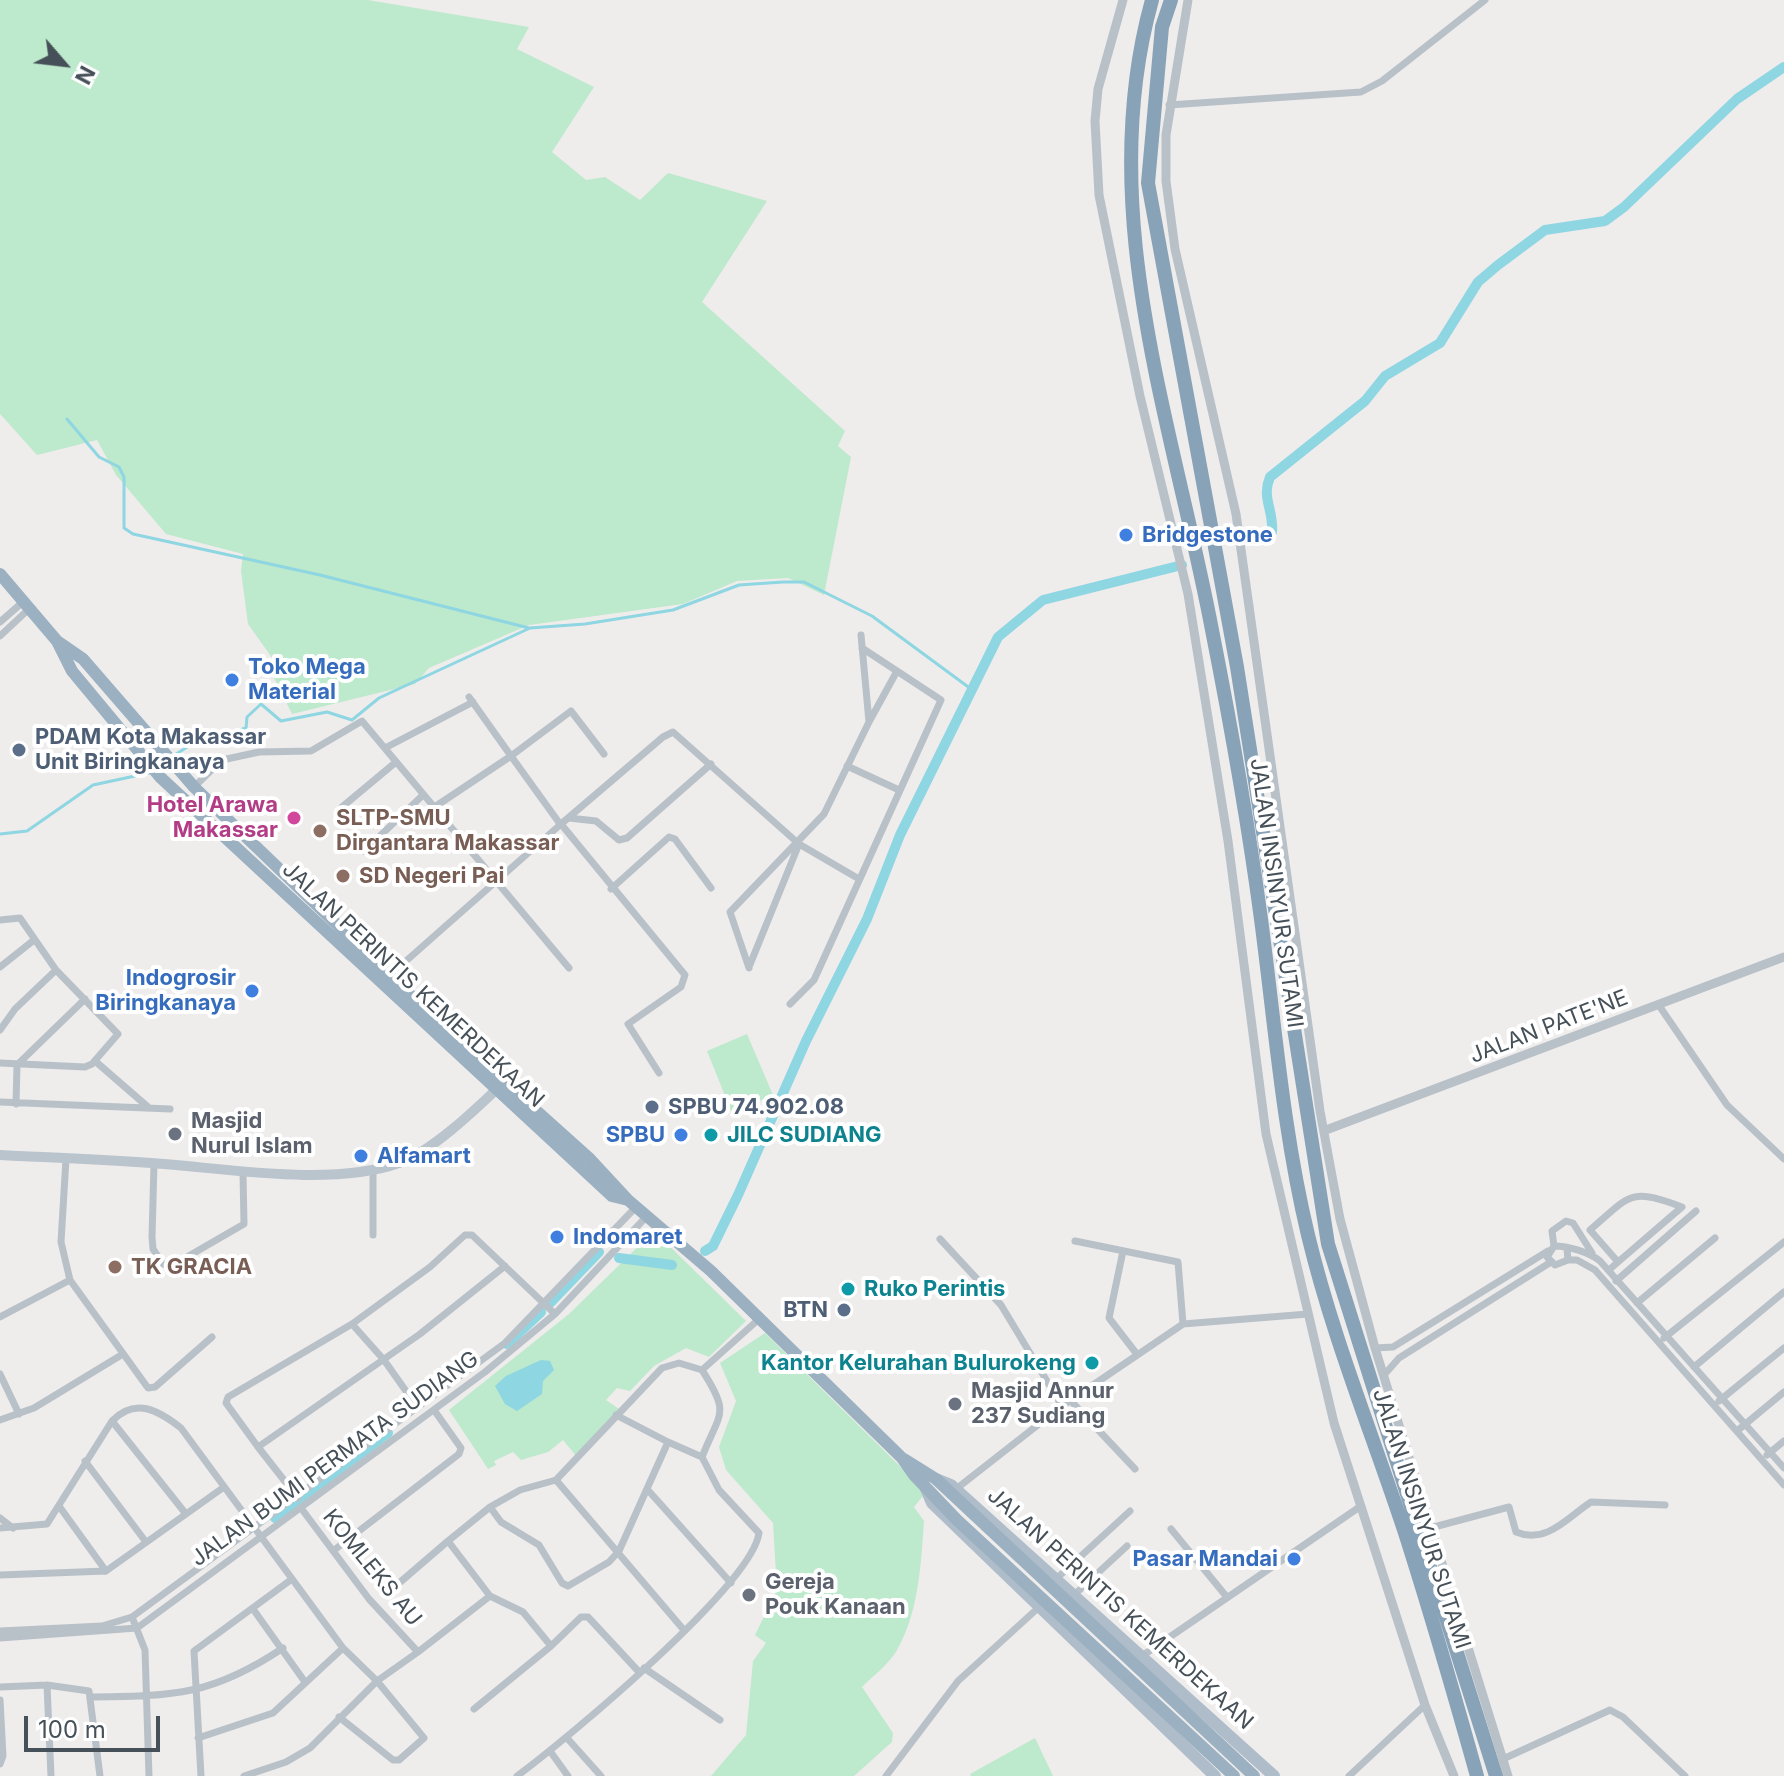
<!DOCTYPE html>
<style>
body{margin:0}
#map{position:relative;width:1784px;height:1776px;overflow:hidden;background:#efecec;font-family:Inter,sans-serif}
canvas{display:block}
.north{position:absolute;left:24px;top:24px;width:80px;height:80px;-webkit-text-stroke:6px #fff;paint-order:stroke;rotate:118deg;font-size:22px;font-weight:700;line-height:32px;text-align:center;color:#465058}
.north::after{content:'';display:block;margin:auto;width:28px;height:36px;background:#465058;clip-path:polygon(50% 0,100% 100%,50% 72%,0 100%)}
.scale{position:absolute;left:24px;top:1716px;width:136px;height:36px;box-sizing:border-box;border:4px solid #465058;border-top:0;padding-left:10px;font-size:24px;line-height:28px;white-space:nowrap;color:#465058;-webkit-text-stroke:6px #fff;paint-order:stroke}
</style>
<div id="map">
<canvas width="1784" height="1776"></canvas>
<div class="north">N</div>
<div class="scale">100 m</div>
</div>
<script>
const ctx = document.querySelector('canvas').getContext('2d');
ctx.lineJoin = 'round';
function fillPath(path, color) { ctx.fillStyle = color; ctx.fill(path, 'evenodd'); }
function stroke(path, color, width, dash) { ctx.strokeStyle = color; ctx.lineWidth = width; ctx.lineCap = dash ? 'butt' : 'round'; ctx.setLineDash(dash || []); ctx.stroke(path); }
function drawText(font, color, halo, rows, align = 'center') {
  ctx.font = font + ' Inter,sans-serif'; ctx.lineWidth = 8; ctx.setLineDash([]); ctx.textBaseline = 'middle'; ctx.strokeStyle = halo; ctx.fillStyle = color; for (const [text, x, y, turn = 0] of rows) {
    ctx.save(); ctx.translate(x, y); ctx.rotate((+turn || 0) * Math.PI / 180); ctx.textAlign = isNaN(turn) ? turn : align; if (halo) ctx.strokeText(text, 0, 0); ctx.fillText(text, 0, 0); ctx.restore();
  }
}
fillPath(new Path2D(`
 M0 0H368L529 27 517 49 594 87 552 152 586 180 605 177 640 200 668 173 767 201 702 302 845 431 838 446 851 457 824 595 788 578 737 581 683 604 529 625 429 668 415 684 292 714 270 670 275 662 248 624 241 571 243 554 166 534 116 475 97 440 37 455 0 414Z
 M747 1034 773 1095 732 1113 707 1051Z
 M654 1231 746 1321 709 1357 686 1348 654 1366 630 1391 617 1388 606 1400 619 1409 577 1457 563 1440 548 1452 521 1460 513 1452 494 1461 496 1465 488 1469 449 1410 569 1314Z
 M765 1333 926 1492 914 1507 924 1521C921 1563 919 1612 897 1650 889 1664 873 1676 862 1687L893 1733 892 1742 854 1776H711L746 1735 753 1661 766 1643 755 1635 777 1590 773 1523 726 1470 719 1447 736 1401 720 1363Z
 M1035 1738 1053 1776H971L970 1774Z`), '#bde9cc');
fillPath(new Path2D(`
 M541 1360 550 1361 554 1370 543 1381 542 1394 517 1411 505 1404 495 1386 506 1376Z`), '#8ed6e2');
stroke(new Path2D(`
 M67 419 99 457 119 467 124 477V528L133 534 320 575 529 628
 M173 756 192 744 246 728 247 717 261 704 281 721 327 712 352 720 379 698 530 628 585 624 673 610 739 585 783 582H804L872 616 971 689
 M0 834 27 831 93 785 149 773`), '#8ed6e2', 3);
stroke(new Path2D(`
 M1252 541 1272 532C1274 510 1261 498 1270 477L1365 401 1385 376 1440 343 1478 282 1498 265 1545 230 1605 221 1624 207 1737 99 1784 67
 M705 1251 713 1246 738 1195 806 1041 867 919 900 835 998 637 1043 600 1182 565
 M619 1258 672 1265
 M550 1303 599 1252
 M507 1344 541 1312
 M275 1518 388 1433`), '#8ed6e2', 10);
stroke(new Path2D(`
 M1169 105 1361 92 1382 81 1485 0
 M0 622 24 601
 M0 636 30 608
 M869 722 897 671
 M385 748 473 702
 M847 766 899 790
 M194 787 222 760 259 752 311 751 362 721 569 968
 M342 807 396 762
 M433 808 511 756 469 697
 M569 818 596 821 619 840 627 838 711 764
 M560 824 511 756 571 711 604 754
 M561 824 663 737 673 732 799 844 859 879
 M364 851 423 795
 M611 889 669 837 675 839 711 888
 M0 920 20 918 56 970 118 1034 92 1064 85 1067 0 1063
 M0 967 34 940
 M749 967 797 849
 M749 968 730 912 824 814 869 722 861 635
 M389 976 561 824 685 975 681 987 628 1024 659 1073
 M790 1004 814 980 941 700 862 648
 M1658 1004 1727 1105 1784 1159
 M0 1030 15 1009 56 970
 M95 1061 148 1107
 M0 1102 170 1109
 M16 1104 17 1065 85 999
 M66 1159 61 1242 70 1280
 M154 1164 152 1237 153 1249 163 1264 177 1266
 M373 1170V1235
 M940 1239 1001 1305 1062 1406
 M1075 1241 1178 1262 1183 1324
 M1554 1246 1552 1231 1566 1221 1573 1223 1592 1253
 M1567 1249 1568 1260 1555 1265 1547 1257 1554 1246C1568 1246 1589 1252 1600 1261L1784 1468
 M1123 1251 1109 1318 1136 1353
 M1568 1260H1577L1595 1270 1784 1485
 M179 1270 180 1261 244 1224 243 1173
 M1609 1270 1618 1262 1682 1207C1629 1187 1631 1195 1590 1230L1618 1262
 M1616 1281 1696 1211
 M1637 1303 1715 1238
 M0 1317 70 1280 148 1388 155 1387 212 1337
 M1664 1338 1784 1242
 M1375 1348 1393 1347 1548 1251
 M1694 1367 1784 1292
 M0 1374 19 1414
 M1384 1375 1399 1358 1551 1262
 M1070 1400 1135 1469
 M1719 1401 1784 1348
 M418 1408 384 1360 352 1324 430 1267 465 1235H472L555 1314
 M616 1415 668 1442
 M0 1420 34 1408 123 1354
 M1737 1431 1784 1392
 M258 1447 226 1403 228 1397 352 1324
 M1767 1455 1784 1441
 M702 1457C720 1411 731 1415 702 1370L759 1319
 M85 1461 146 1542
 M556 1480 683 1629
 M647 1489 731 1583
 M956 1489 1062 1406 1183 1324 1308 1314
 M298 1498 258 1447 420 1334 505 1266
 M59 1506 106 1571
 M301 1508 369 1599 418 1652 490 1596 523 1612 551 1646 581 1617H588L640 1673
 M186 1514 112 1421C135 1397 158 1410 181 1428L343 1648 377 1681 424 1738 399 1760H393L339 1717
 M0 1518 13 1528
 M1434 1527 1509 1507 1516 1532C1547 1545 1569 1516 1591 1502L1665 1505
 M0 1528 47 1524 112 1421
 M1171 1529 1226 1596
 M333 1551 459 1454 461 1448 434 1410
 M0 1575 106 1571 224 1487
 M1056 1579 1130 1511
 M398 1584 448 1541
 M1074 1595 1127 1546
 M490 1596 448 1541 490 1507
 M253 1609 305 1682
 M132 1617 145 1650 149 1776
 M0 1631 102 1626 132 1617 505 1343 636 1207
 M0 1638 137 1628 485 1372 555 1314 647 1216
 M1142 1656 1361 1506
 M644 1668 720 1720
 M47 1685 51 1776
 M0 1687 47 1685 89 1691 100 1776
 M93 1697C175 1696 213 1695 283 1648
 M0 1700 3 1756 0 1764
 M474 1709 551 1646
 M198 1738 273 1713 343 1648
 M567 1738 601 1776
 M550 1751 568 1776
 M1503 1759 1610 1710 1623 1717 1685 1776
 M201 1776 194 1651 292 1579
 M244 1776 286 1762 310 1748 377 1681 418 1652
 M517 1776C566 1740 752 1585 759 1533L719 1490 702 1457 668 1442 619 1551 609 1562 568 1586 562 1583 539 1545 501 1522 490 1507 520 1490 556 1480 662 1368 679 1363 702 1370
 M886 1776 958 1681 1038 1608
 M1349 1776 1425 1705`), '#b9c1c8', 7);
stroke(new Path2D(`
 M1123 0 1098 89 1095 121 1099 195 1140 396 1188 594 1228 841 1266 1134 1334 1423 1425 1705 1454 1776
 M1188 0 1166 135V181L1175 249 1236 514 1320 1111 1340 1219 1375 1348 1508 1776
 M1326 1130 1784 957`), '#b9c1c8', 9);
stroke(new Path2D(`
 M0 1155C59 1158 117 1160 176 1165 241 1171 337 1185 399 1163 431 1152 475 1110 500 1086`), '#b9c4cd', 10);
stroke(new Path2D(`
 M936 1479 951 1485 1274 1776
 M926 1489 932 1503 1215 1776`), '#aebdc9', 12);
stroke(new Path2D(`
 M0 574 57 641 72 671 160 777 612 1196 628 1200
 M57 641 83 659 194 787 454 1037 590 1159 628 1200 711 1271 902 1458 914 1475 957 1520 1234 1776
 M904 1459 936 1479 1254 1776`), '#9bb0c0', 12);
stroke(new Path2D(`
 M1152 0C1093 211 1173 424 1212 630 1231 726 1248 822 1261 919 1275 1025 1283 1131 1308 1235 1333 1339 1374 1438 1407 1539 1432 1618 1455 1697 1477 1776
 M1171 0 1162 27 1148 183 1237 667 1328 1244 1496 1776`), '#88a2b7', 14);
for (const [x, y, r, color] of [
 [1126,535,8,"#3f7fe0"],
 [232,680,8,"#3f7fe0"],
 [19,750,8,"#5c6f8a"],
 [294,818,8,"#d1479c"],
 [320,831,8,"#8d6e63"],
 [343,876,8,"#8d6e63"],
 [252,991,8,"#3f7fe0"],
 [652,1107,8,"#5c6f8a"],
 [175,1134,8,"#6b7280"],
 [681,1135,8,"#3f7fe0"],
 [711,1135,8,"#0f9aa8"],
 [361,1156,8,"#3f7fe0"],
 [557,1237,8,"#3f7fe0"],
 [115,1267,8,"#8d6e63"],
 [848,1289,8,"#0f9aa8"],
 [844,1310,8,"#5c6f8a"],
 [1092,1363,8,"#0f9aa8"],
 [955,1404,8,"#6b7280"],
 [1294,1559,8,"#3f7fe0"],
 [749,1595,8,"#6b7280"]
]) { const dot = new Path2D(); dot.arc(x, y, r, 0, 2 * Math.PI); ctx.fillStyle = color; ctx.fill(dot); stroke(dot, '#fff', 3); }
drawText('bold 22px', '#366cbe', '#fff', [
 ["Bridgestone",1142,535],
 ["Toko Mega",248,667],
 ["Material",248,692],
 ["Indogrosir",236,978,"right"],
 ["Biringkanaya",236,1003,"right"],
 ["SPBU",665,1135,"right"],
 ["Alfamart",377,1156],
 ["Indomaret",573,1237],
 ["Pasar Mandai",1278,1559,"right"]
], 'left');
drawText('bold 22px', '#4e5e75', '#fff', [
 ["PDAM Kota Makassar",35,737],
 ["Unit Biringkanaya",35,762],
 ["SPBU 74.902.08",668,1107],
 ["BTN",828,1310,"right"]
], 'left');
drawText('bold 22px', '#b23c85', '#fff', [
 ["Hotel Arawa",278,805],
 ["Makassar",278,830]
], 'right');
drawText('bold 22px', '#785e54', '#fff', [
 ["SLTP-SMU",336,818],
 ["Dirgantara Makassar",336,843],
 ["SD Negeri Pai",359,876],
 ["TK GRACIA",131,1267]
], 'left');
drawText('22px', '#465058', '#fff', [
 ["JALAN INSINYUR SUTAMI",1276,893,82],
 ["JALAN PERINTIS KEMERDEKAAN",413,985,43],
 ["JALAN PATE'NE",1549,1027,-21],
 ["JALAN BUMI PERMATA SUDIANG",335,1459,-36],
 ["JALAN INSINYUR SUTAMI",1421,1519,72],
 ["KOMLEKS AU",372,1568,51],
 ["JALAN PERINTIS KEMERDEKAAN",1120,1609,42]
]);
drawText('bold 22px', '#5b616d', '#fff', [
 ["Masjid",191,1121],
 ["Nurul Islam",191,1146],
 ["Masjid Annur",971,1391],
 ["237 Sudiang",971,1416],
 ["Gereja",765,1582],
 ["Pouk Kanaan",765,1607]
], 'left');
drawText('bold 22px', '#0d838f', '#fff', [
 ["JILC SUDIANG",727,1135],
 ["Ruko Perintis",864,1289],
 ["Kantor Kelurahan Bulurokeng",1076,1363,"right"]
], 'left');
</script>
